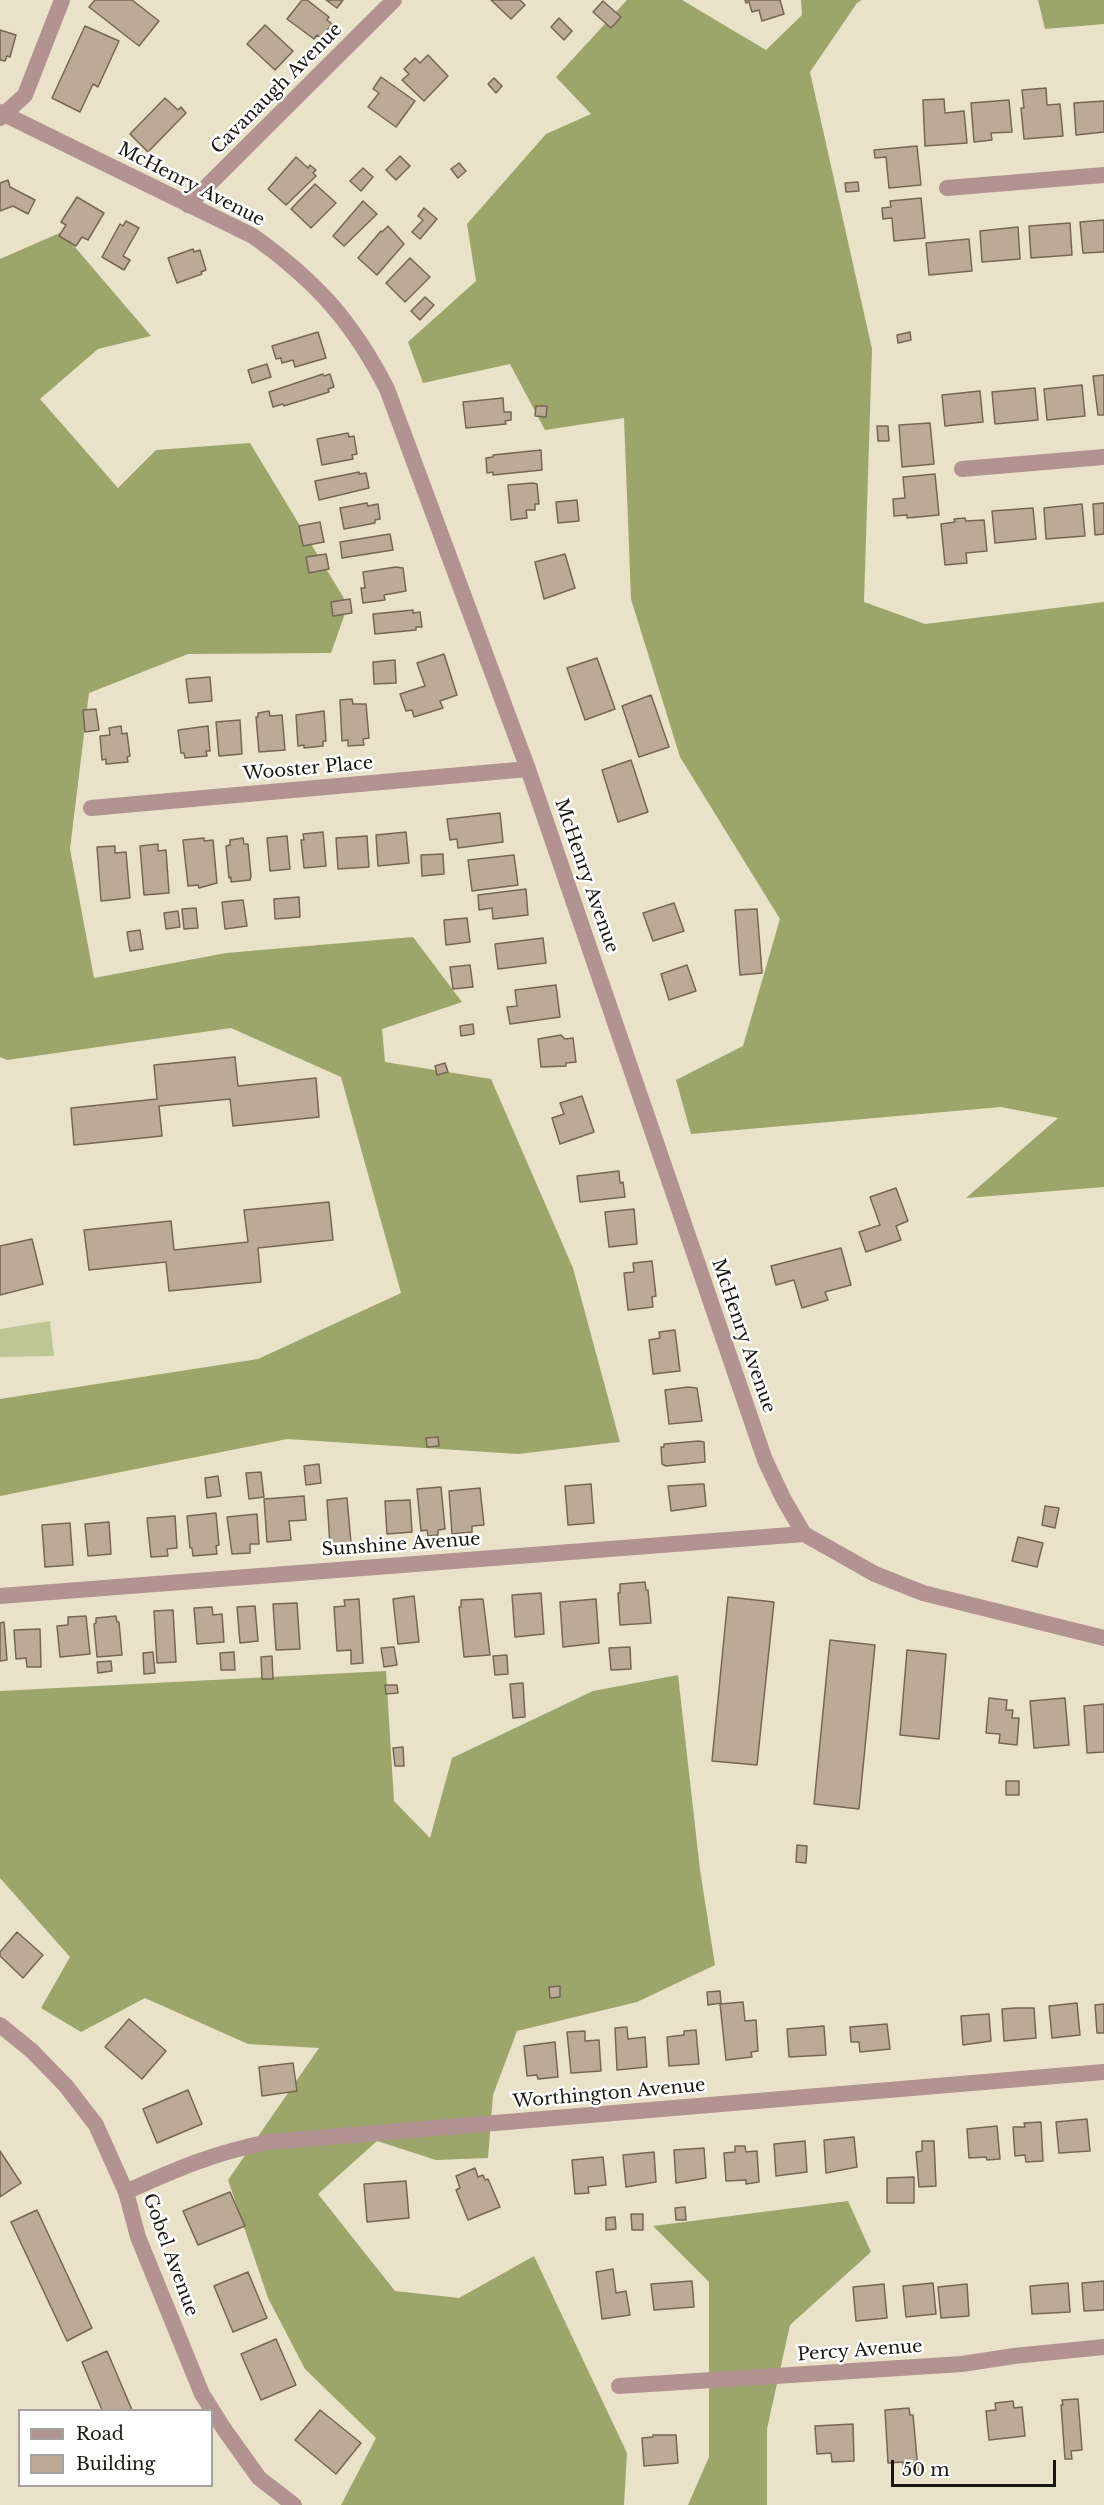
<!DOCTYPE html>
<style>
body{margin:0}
#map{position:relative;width:1104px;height:2505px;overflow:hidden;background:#eae1c9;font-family:"Libre Baskerville",serif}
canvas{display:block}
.legend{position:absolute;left:18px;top:2409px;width:195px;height:78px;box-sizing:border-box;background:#fff;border:2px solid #a3a29f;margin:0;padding:8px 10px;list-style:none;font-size:18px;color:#1a170f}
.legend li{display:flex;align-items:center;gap:12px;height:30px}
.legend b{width:30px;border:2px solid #a3a29f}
.scale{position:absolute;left:891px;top:2460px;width:165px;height:27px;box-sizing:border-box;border:3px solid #1a170f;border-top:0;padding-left:8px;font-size:18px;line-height:21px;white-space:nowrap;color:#1a170f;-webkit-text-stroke:4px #fff;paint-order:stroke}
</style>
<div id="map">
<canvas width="1104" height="2505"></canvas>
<ul class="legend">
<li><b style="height:8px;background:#b29392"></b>Road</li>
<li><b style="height:16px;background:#baaa96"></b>Building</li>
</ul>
<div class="scale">50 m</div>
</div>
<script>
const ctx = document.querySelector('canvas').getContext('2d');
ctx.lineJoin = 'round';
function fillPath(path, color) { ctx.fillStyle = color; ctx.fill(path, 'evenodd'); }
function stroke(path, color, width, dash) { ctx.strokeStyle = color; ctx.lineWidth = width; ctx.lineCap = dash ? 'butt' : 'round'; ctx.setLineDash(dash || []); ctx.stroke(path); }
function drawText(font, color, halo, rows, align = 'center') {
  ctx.font = font + ' "Libre Baskerville",serif'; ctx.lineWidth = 5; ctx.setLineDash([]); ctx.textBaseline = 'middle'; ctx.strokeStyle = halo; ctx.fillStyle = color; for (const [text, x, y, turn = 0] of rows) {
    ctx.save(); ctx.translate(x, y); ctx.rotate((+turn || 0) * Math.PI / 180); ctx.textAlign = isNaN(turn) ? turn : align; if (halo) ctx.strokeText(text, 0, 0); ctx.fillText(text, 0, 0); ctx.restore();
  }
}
fillPath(new Path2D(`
 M50 1321 54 1356 0 1357V1329Z`), '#bec794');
fillPath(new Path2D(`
 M627 0H682L766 50 802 15 801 0H862L857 3 810 72 872 349 864 602 925 624 1104 602V1187L966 1198 1058 1118 1001 1107 691 1134 676 1080 743 1046 780 919 680 757 631 599 624 418 545 430 510 364 423 383 408 342 476 281 467 224 546 134 591 114 556 77Z
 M1038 0H1104V24L1045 29Z
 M62 232 151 336 98 349 40 399 118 488 156 450 250 443 348 605 331 653 188 654 89 693 70 849 94 978 226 953 413 937 462 1002 382 1029 385 1062 491 1079 573 1268 620 1442 518 1454 287 1439 0 1496V1399L258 1359 401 1293 341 1077 231 1028 7 1060 0 1057V259Z
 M386 1671 394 1801 430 1838 452 1758 593 1691 678 1675 700 1870 715 1965 637 2002 517 2031 493 2095 488 2158 436 2160 377 2141 318 2194 395 2291 459 2298 534 2256 627 2453 624 2505H341L376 2438 305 2369 268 2298 228 2180 319 2048 248 2044 145 1998 81 2032 41 2008 70 1957 0 1878V1691Z
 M848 2201 871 2252 790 2325 767 2429V2505H688L709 2457V2282L653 2226Z`), '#9ca66a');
const building = new Path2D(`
 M95 0H132L159 21 139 46 89 7Z
 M302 0H307L329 17 327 20 332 24 321 38 317 35 314 39 287 19Z
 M326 0H343L337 8Z
 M491 0H520L525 5 511 19Z
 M745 0H780L784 14 762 21 759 10 752 12 749 2 746 3Z
 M603 1 621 17 611 28 593 12Z
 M559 18 572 31 564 40 551 27Z
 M265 25 293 51 275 70 247 44Z
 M85 26 119 41 98 87 93 84 80 112 52 98Z
 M0 30 16 35 10 57 7 56 5 61 0 60Z
 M428 55 448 76 424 101 402 80 409 74 404 69 415 58 420 63Z
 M381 77 415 101 396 127 368 107 379 93 373 89Z
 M494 78 502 86 496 93 488 84Z
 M1046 88 1047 105 1060 104 1063 136 1024 139 1021 108H1024L1022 90Z
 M165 98 178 110 181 107 186 113 148 152 130 134Z
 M944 99 945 113 964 111 967 143 925 146 923 100Z
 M1009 100 1012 132 991 133 992 140 974 142 971 103Z
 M1104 101V132L1076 135 1074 103Z
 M917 146 921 185 889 188 886 157 875 158 874 150Z
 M400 156 410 166 396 180 386 170Z
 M296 157 308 168 310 165 316 170 313 173 316 176 286 205 268 189Z
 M459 163 466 171 458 178 451 169Z
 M363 168 373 177 361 191 350 181Z
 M8 180 10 187 35 200 28 214 13 206 0 211V183Z
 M858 182 859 191 846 192 845 183Z
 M315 184 336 203 311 228 291 209Z
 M77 197 104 213 88 240 82 237 76 246 59 236 66 225 61 222Z
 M921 198 925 238 894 241 892 218 883 219 882 208 891 207 890 201Z
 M363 201 377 214 344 246 333 236Z
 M424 208 437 219 420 239 412 232 423 220 418 216Z
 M1104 220V252L1083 253 1080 222Z
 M126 221 139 228 123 256 130 260 124 270 102 257 120 224 123 226Z
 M1070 223 1072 255 1031 258 1029 226Z
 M388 226 404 244 377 275 358 258 381 231 382 232Z
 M1018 227 1020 259 982 262 980 231Z
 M969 239 972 271 929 275 926 243Z
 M193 249 194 252 200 250 206 270 201 272 202 274 177 283 168 258Z
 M410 258 430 277 405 302 386 283Z
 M425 297 434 305 420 320 411 311Z
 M318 332 326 358 295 367 293 360 282 363 281 358 276 359 272 346Z
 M910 332 911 340 898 343 897 335Z
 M267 364 271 377 252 383 248 370Z
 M323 374 324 376 330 374 334 387 328 389 329 392 284 406 283 404 273 407 269 392Z
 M1104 375V415H1098L1093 376Z
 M1082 385 1085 416 1047 420 1044 389Z
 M1035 388 1038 420 995 424 992 392Z
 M980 391 983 422 945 426 942 395Z
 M503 398 504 412H511V420L505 421 506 424 466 428 463 402Z
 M536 406H547L546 417 535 416Z
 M930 423 934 464 902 467 899 425Z
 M877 426H888L889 441H878Z
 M348 433 349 437 354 436 357 454 352 455 353 459 322 465 317 439Z
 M541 450 542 470 493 475V472L487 473 486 458 493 457V455Z
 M359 472V474L366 473 369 488 319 500 315 481Z
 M935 474 939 515 907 518V515L894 516 893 499 905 498 903 477Z
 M533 483 537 484 539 504H535V510H526L527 518 511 520 508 485Z
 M577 500 579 521 558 523 556 502Z
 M367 503 368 506 378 504 380 519 375 520V523L344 529 340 508Z
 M1104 503V534L1095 535 1093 504Z
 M1082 504 1085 536 1046 539 1044 508Z
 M1033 508 1036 539 995 543 992 511Z
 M965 518 966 521 984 520 987 551 966 553 967 563 945 565 941 524 955 522 954 519Z
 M320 522 324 542 303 546 299 526Z
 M390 534 393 550 342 558 340 542Z
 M326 554 329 569 309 573 306 557Z
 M565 554 575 588 544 599 535 562Z
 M396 567 403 568 406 591 384 595 385 600 363 603 361 588H365L363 572Z
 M350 599 352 613 333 616 331 602Z
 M413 610V613L420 612 422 627H416V630L375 634 373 614Z
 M444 654 457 695 440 701 443 708 414 717 412 710 406 711 400 694 425 686 417 663Z
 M597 658 615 709 585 720 567 668Z
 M395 660 396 683 374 684 373 662Z
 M210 677 212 701 189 703 186 679Z
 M651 695 669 747 639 757 622 706Z
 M352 699 353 704H366L369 738 363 739 364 745 348 746V740L342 741 340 700Z
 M96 709 99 730 85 732 83 710Z
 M269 711 270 716 282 715 285 750 259 752 256 717H258V713Z
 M324 711 326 741H323V746L304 748V745L298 746 296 715Z
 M240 720 242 754 219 756 216 722Z
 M121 726 122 734 127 733 130 756 127 757 128 762 106 764V759L102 760 100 736 110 735 109 728Z
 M208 726 210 751H206L207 756 185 758 184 753H181L178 730Z
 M631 760 648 812 618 822 602 770Z
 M500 813 503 842 458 848 457 839 450 840 447 819Z
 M323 832 326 866 304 868 301 840H304L303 834Z
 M406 832 409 863 378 866 376 835Z
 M287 836 290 869 270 871 267 838Z
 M367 836 369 867 338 869 336 838Z
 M204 838V841L213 840 217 883 199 888 198 885 188 886 183 840Z
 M243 838 244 844H248L251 876 250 880 231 882V877L229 878 226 846 230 845V840Z
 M158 844V851L166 850 169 893 144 895 140 846Z
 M115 846V853L126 852 130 898 101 901 97 847Z
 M443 854 444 874 422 876 421 855Z
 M514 855 518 885 472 891 468 860Z
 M526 889 528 915 493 919 492 908 479 910 478 895Z
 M299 897 300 917 275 919 274 899Z
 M243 900 247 926 225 929 222 902Z
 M674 903 684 931 653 941 643 913Z
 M196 908 198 928 184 929 182 909Z
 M757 909 762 973 740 975 735 910Z
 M178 911 180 927 166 929 164 913Z
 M467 918 470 942 446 945 444 920Z
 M140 930 143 949 130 951 127 932Z
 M543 938 546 963 498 969 495 944Z
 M470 965 473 987 453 989 450 967Z
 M687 965 696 991 669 1000 661 974Z
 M556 985 560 1017 510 1024 507 1007 517 1006 515 990Z
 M473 1024 474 1034 461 1036 460 1026Z
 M561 1035 565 1039 573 1038 576 1062 566 1063V1066L541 1067 538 1039Z
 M235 1057 238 1086 316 1078 319 1117 233 1126 230 1099 159 1106 162 1136 74 1145 71 1108 157 1099 154 1065Z
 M445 1063 448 1072 437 1075 435 1066Z
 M582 1096 594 1132 560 1144 552 1118 564 1114 560 1103Z
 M619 1171 620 1183 623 1182 625 1197 580 1202 577 1176Z
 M896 1188 908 1221 896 1226 901 1240 866 1252 859 1232 880 1225 870 1197Z
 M329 1202 333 1240 258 1248 261 1282 169 1291 166 1262 89 1270 84 1230 171 1221 174 1250 248 1242 244 1210Z
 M634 1209 637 1244 609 1247 605 1212Z
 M32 1239 43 1284 0 1295V1246Z
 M841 1248 851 1285 825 1292 828 1300 802 1308 794 1280 776 1285 771 1266Z
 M652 1261 656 1296 652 1297 653 1307 628 1310 624 1273 634 1272 633 1263Z
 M675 1330 680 1371 653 1374 649 1340 660 1338 659 1332Z
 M688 1387 697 1388 702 1421 669 1424 665 1390Z
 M438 1437 439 1446 427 1447 426 1438Z
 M699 1441 704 1442 705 1462 666 1466 662 1464 661 1447H664V1444Z
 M319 1464 321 1483 306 1485 304 1466Z
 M261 1472 264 1497 249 1499 246 1473Z
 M218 1476 221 1496 207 1498 205 1478Z
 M591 1484 594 1523 568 1525 565 1486Z
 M701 1484H704L706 1506 671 1511 668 1486Z
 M441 1487 445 1529 438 1530V1535L428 1536 427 1530 421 1531 417 1489Z
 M480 1488 484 1525 472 1526V1532L452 1534 449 1491Z
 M304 1496 306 1520 289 1521 291 1540 267 1542 264 1499Z
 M347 1498 351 1543 330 1545 327 1500Z
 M410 1500 412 1532 387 1534 385 1501Z
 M1045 1506 1059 1508 1055 1528 1042 1525Z
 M216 1513 219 1545 216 1546 217 1554 193 1556 192 1548H190L187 1516Z
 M257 1514 259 1544H250V1553L232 1554 227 1517Z
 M175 1516 177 1548 167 1549 168 1556 151 1557 147 1518Z
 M109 1522 111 1554 88 1556 85 1524Z
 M70 1523 73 1565 45 1567 42 1525Z
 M1018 1537 1043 1543 1037 1567 1012 1561Z
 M645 1582 646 1590H648L651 1623 620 1625 618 1593H620V1584Z
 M541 1593 544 1634 515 1637 512 1595Z
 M414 1596 419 1642 398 1644 393 1599Z
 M728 1597 774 1602 757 1765 712 1761Z
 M359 1599 363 1663 351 1664V1650L337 1651 334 1607 345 1606 344 1600Z
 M483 1599 490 1655 464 1657 459 1607H461V1600Z
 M596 1599 599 1643 563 1647 560 1602Z
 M297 1603 300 1649 276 1650 273 1604Z
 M255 1606 258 1641 240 1643 237 1607Z
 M212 1607 213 1615 222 1614 224 1642 197 1644 194 1608Z
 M173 1610 176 1662 157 1663 154 1611Z
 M86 1616 90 1654 60 1657 57 1626 68 1625V1617Z
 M116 1616 117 1622H119L122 1655 97 1657 94 1624 96 1623V1618Z
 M4 1622 7 1660 0 1661V1623Z
 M40 1629 41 1667H27L26 1658 16 1659 14 1630Z
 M830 1640 875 1645 859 1809 814 1804Z
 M394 1647 397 1665 384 1667 381 1648Z
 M630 1647 631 1669 611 1670 609 1648Z
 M907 1650 946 1654 939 1739 900 1735Z
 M153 1652 155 1673 144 1674 143 1653Z
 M234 1652 235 1670H221L220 1653Z
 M507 1655 508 1674 495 1675 493 1656Z
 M272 1656 273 1679H262L261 1657Z
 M111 1661 112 1671 98 1673 97 1662Z
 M523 1683 525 1717 513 1718 510 1684Z
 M385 1685H397L398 1693 386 1694Z
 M989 1698 1007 1700 1006 1710H1013L1012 1718H1019L1017 1745 999 1743 1000 1734 986 1733Z
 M1065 1698 1069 1745 1034 1748 1030 1701Z
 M1104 1704V1752L1087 1753 1084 1706Z
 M403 1747 404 1766H395L393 1748Z
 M1006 1781H1019V1795H1006Z
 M797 1845 807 1846 806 1863 796 1862Z
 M17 1932 43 1955 23 1978 0 1956V1952Z
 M560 1986V1997L550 1998 549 1987Z
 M720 1991 721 2003 708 2005 707 1992Z
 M743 2002 745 2021 756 2020 758 2051 751 2052 752 2057 726 2060 720 2004Z
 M1077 2003 1080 2035 1052 2038 1049 2006Z
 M1104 2004V2033H1097L1095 2005Z
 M1015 2008H1034L1036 2038 1004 2041 1002 2009Z
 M989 2014 991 2041 963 2045 961 2016Z
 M129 2019 166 2051 142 2079 105 2047Z
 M887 2024 890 2049 860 2052 859 2042H851L850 2027Z
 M824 2026 826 2055 789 2057 787 2029Z
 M627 2027 628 2039 645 2037 647 2067 617 2070 615 2028Z
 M696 2030 699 2064 669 2066 667 2037 684 2035V2031Z
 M585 2031V2041L599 2040 601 2071 571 2073 567 2032Z
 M555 2042 558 2077 538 2079 537 2075 527 2076 524 2046Z
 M293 2063 297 2091 262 2096 259 2067Z
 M188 2090 202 2124 157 2143 143 2109Z
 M1087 2119 1090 2151 1059 2153 1056 2122Z
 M1041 2122 1043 2161 1026 2162 1025 2155 1015 2156 1013 2127H1025L1024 2123Z
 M997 2126 1000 2159 987 2160 986 2157 969 2158 967 2129Z
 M854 2137 857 2167 826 2173 824 2140Z
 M805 2141 807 2172 776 2176 774 2144Z
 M922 2141H934L936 2186 919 2187 916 2152 922 2151Z
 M735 2146H745L746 2152 757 2151 759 2182 746 2184V2180L726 2181 724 2153 735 2152Z
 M704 2148 706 2178 676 2183 674 2150Z
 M0 2151 21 2183 0 2197Z
 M654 2152 656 2182 626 2187 623 2155Z
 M603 2157 606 2185 588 2187 589 2193 575 2194 572 2160Z
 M475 2168 478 2177 483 2175 485 2180 488 2179 500 2207 468 2220 456 2190 460 2188 456 2176Z
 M914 2177V2203H887V2178Z
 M406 2181 409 2218 367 2222 364 2184Z
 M230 2192 245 2226 198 2245 183 2211Z
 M685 2207 686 2220H676L675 2208Z
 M37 2210 92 2328 67 2341 11 2222Z
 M631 2214H643V2230H632Z
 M615 2217 616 2229 606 2230V2218Z
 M613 2269 616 2293 626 2291 630 2315 602 2319 596 2272Z
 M248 2272 267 2318 233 2332 214 2286Z
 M692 2281 694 2307 654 2310 651 2284Z
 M1104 2281V2310L1084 2311 1082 2283Z
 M933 2283 936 2314 906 2317 903 2286Z
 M1068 2283 1070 2312 1032 2314 1030 2286Z
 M884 2284 887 2318 856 2321 853 2287Z
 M967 2284 969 2316 941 2318 938 2287Z
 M276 2339 296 2385 261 2400 241 2354Z
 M107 2351 132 2410H102L82 2362Z
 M1078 2399 1082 2450 1071 2451 1072 2459H1065L1061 2405H1063L1062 2400Z
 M1013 2401 1014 2408 1022 2407 1025 2436 989 2440 986 2411 996 2410 995 2403Z
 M909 2408 910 2415H913L918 2470 904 2471 903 2462 888 2463 885 2410Z
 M320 2410 361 2443 336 2474 295 2440Z
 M853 2424 854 2461 832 2462 831 2453 817 2454 815 2426Z
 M653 2435H676L678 2463 644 2466 642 2438 653 2437Z`);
fillPath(building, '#baaa96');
stroke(building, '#756754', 1.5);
stroke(new Path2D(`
 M0 112 253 236C316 281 352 321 387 389L528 769 765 1460 783 1498 804 1534 875 1574 923 1593 1104 1638
 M0 118 25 95 62 0
 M947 188 1104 175
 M188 205 394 0
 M962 469 1104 457
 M91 808 528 769
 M0 1596 804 1534
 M0 2025 32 2051 66 2086 96 2125 126 2192 138 2237 202 2394 224 2429 259 2478 294 2505
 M126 2192C176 2169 214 2153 268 2142L1104 2072
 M619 2386 962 2364 1014 2356 1104 2347`), '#b29392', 16);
drawText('18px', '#1a170f', '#fff', [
 ["Cavanaugh Avenue",277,89,-45],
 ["McHenry Avenue",191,185,27],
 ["Wooster Place",308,769,-5],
 ["McHenry Avenue",586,876,71],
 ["McHenry Avenue",743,1336,71],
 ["Sunshine Avenue",401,1545,-4],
 ["Worthington Avenue",609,2094,-5],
 ["Gobel Avenue",170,2255,70],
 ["Percy Avenue",860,2351,-4]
]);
</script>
